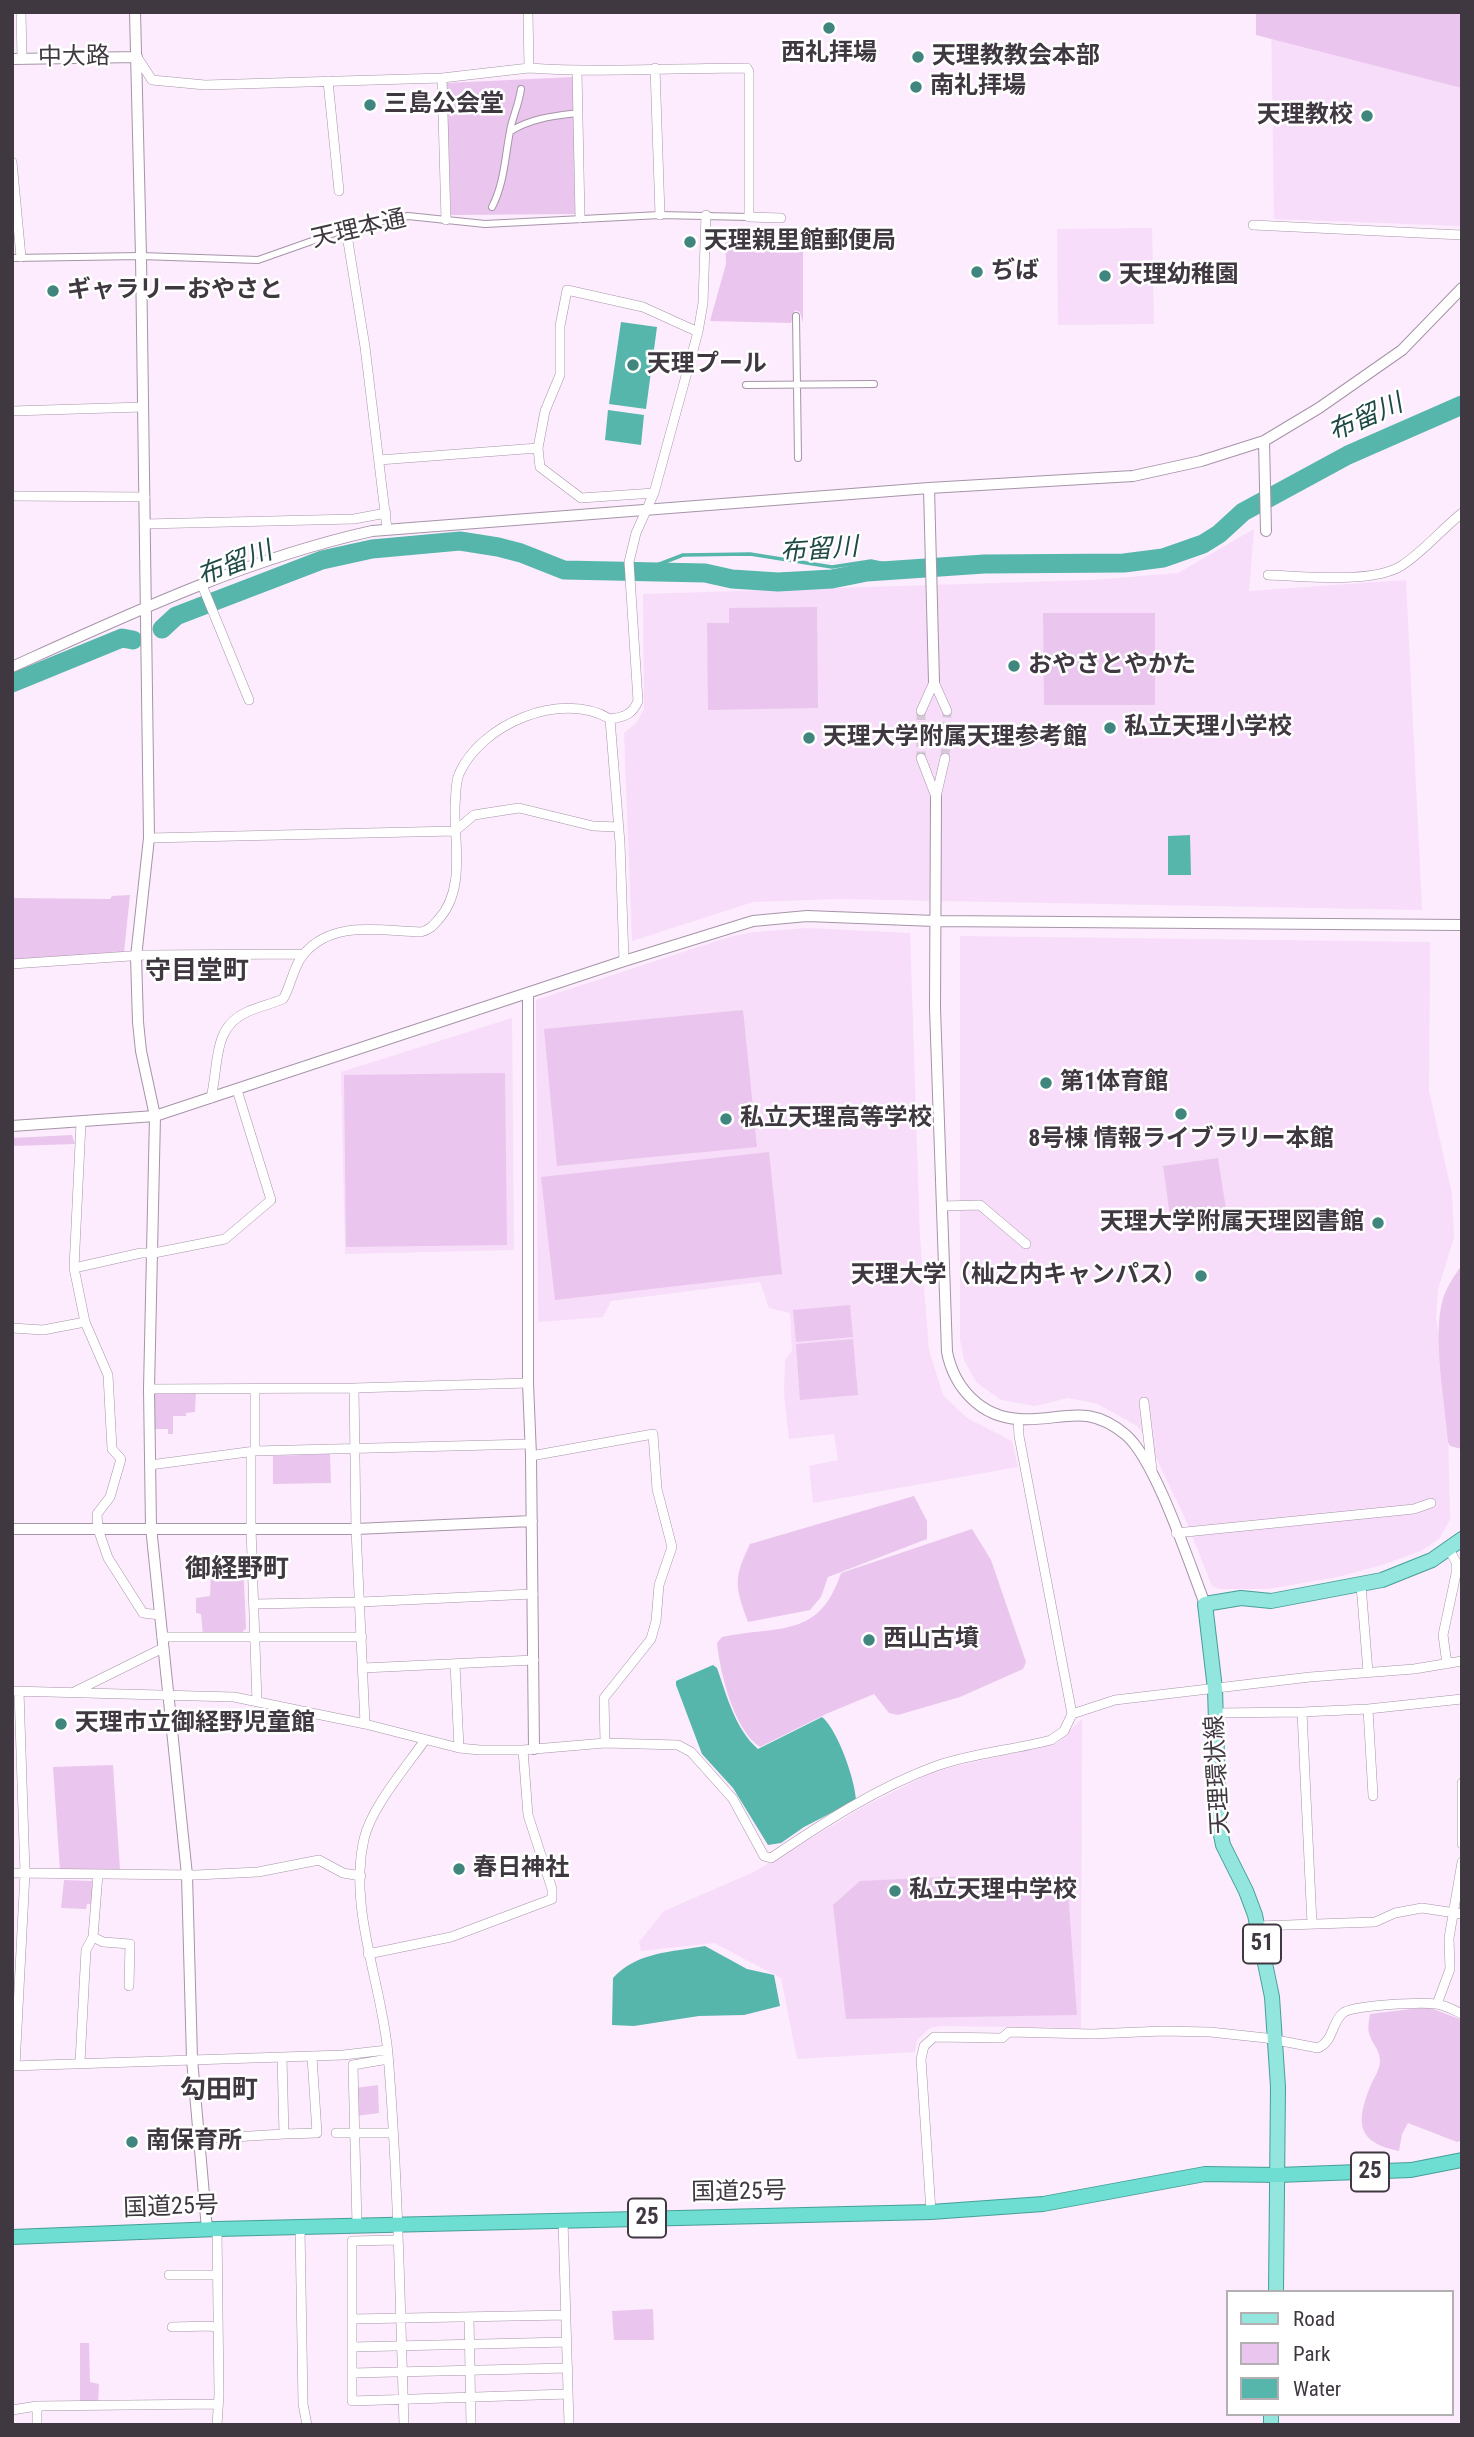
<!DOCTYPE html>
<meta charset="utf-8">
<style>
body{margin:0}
#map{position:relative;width:1474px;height:2437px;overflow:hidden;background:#fcecfd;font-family:"Roboto Condensed",sans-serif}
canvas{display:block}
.frame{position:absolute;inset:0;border:14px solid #403841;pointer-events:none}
.legend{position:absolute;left:1226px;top:2290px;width:228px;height:126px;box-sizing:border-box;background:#fff;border:2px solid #b3afb3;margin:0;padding:9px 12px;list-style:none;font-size:21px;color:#403841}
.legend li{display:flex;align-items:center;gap:14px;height:35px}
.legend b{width:35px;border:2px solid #b3afb3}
</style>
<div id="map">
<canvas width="1474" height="2437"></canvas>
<div class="frame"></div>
<ul class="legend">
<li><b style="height:9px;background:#92e6dd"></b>Road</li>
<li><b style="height:19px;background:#eac5ed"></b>Park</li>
<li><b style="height:19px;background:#56b6ab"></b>Water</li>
</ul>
</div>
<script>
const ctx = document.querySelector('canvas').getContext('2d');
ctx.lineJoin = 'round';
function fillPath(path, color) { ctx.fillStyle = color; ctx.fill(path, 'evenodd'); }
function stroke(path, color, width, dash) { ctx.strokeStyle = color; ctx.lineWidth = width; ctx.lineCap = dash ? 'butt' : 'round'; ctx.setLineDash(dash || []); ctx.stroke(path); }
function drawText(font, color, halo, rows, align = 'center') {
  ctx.font = font + ' "Roboto Condensed","Noto Sans JP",sans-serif'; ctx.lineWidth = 5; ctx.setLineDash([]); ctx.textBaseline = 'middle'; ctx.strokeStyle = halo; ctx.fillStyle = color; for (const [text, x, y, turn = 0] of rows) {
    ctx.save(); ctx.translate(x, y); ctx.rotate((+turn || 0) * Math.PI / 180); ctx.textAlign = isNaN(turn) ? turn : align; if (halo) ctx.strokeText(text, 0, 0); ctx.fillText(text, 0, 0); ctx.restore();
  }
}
fillPath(new Path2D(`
 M1271 12H1462V226L1274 219Z
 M1152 228 1154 324 1058 325 1057 229Z
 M1254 529 1249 591 1406 580 1422 910 839 899 753 902 632 941 624 733 637 722 644 709 643 594 1093 580 1178 573Z
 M807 928 910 933 920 1237 929 1350 943 1395 967 1418 1012 1441 1018 1467 813 1503 809 1466 838 1460 834 1434 789 1439 784 1394 785 1360 792 1351 790 1313 769 1308 760 1282 611 1301 603 1317 538 1322 536 1000 729 937 754 932Z
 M960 936 1430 942 1429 1091 1452 1194 1454 1238 1438 1289 1436 1318 1447 1383 1450 1520 1439 1539 1421 1551 1382 1565 1337 1577 1268 1589H1219L1212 1586 1185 1518 1146 1437 1137 1426 1098 1404 1068 1398 1035 1406 1001 1400 976 1382 964 1360 960 1340Z
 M512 1018 514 1250 345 1254 341 1072Z
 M1082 1719 1081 2028 941 2026 930 2028 917 2040 915 2052 797 2059 781 1978 714 1943 641 1951 639 1942 664 1911 754 1872 865 1806 935 1771 1057 1743Z`), '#f7ddf9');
fillPath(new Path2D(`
 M1256 12H1462V88L1256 35Z
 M573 77 575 214 451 215 446 83Z
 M803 238V323L800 312 795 310 791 323 710 321 726 264 725 239Z
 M817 607 818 708 708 710 707 623H729V608Z
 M1043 613H1155V705H1044Z
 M130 895 124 952 12 960V898L110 899 112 896Z
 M743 1010 757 1147 557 1166 544 1029Z
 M505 1073 507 1245 346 1247 344 1075Z
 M72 1135 75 1144 12 1146V1138Z
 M769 1152 782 1274 555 1300 541 1177Z
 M1218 1158 1228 1222 1172 1230 1163 1166Z
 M1462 1265V1449L1450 1446 1448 1442C1445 1404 1432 1333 1443 1299 1447 1286 1454 1276 1462 1265Z
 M850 1305 853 1337 796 1342 793 1310Z
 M853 1339 858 1395 800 1400 796 1344Z
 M196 1390 195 1412 186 1413V1416H173V1434H168V1429H152V1391Z
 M330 1454 331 1483 273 1484V1456Z
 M914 1496 927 1521V1539L828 1577 821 1597 810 1610 748 1622C735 1586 733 1579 750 1544Z
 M972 1529 991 1560 1026 1662 1023 1669 960 1697 898 1715 889 1713 874 1694 826 1714 760 1747C734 1730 720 1673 717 1643L722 1637C780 1625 819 1639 841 1573Z
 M243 1562 246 1628 240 1635 203 1636 201 1614 196 1613V1598L210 1596 211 1570Z
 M113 1765 120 1870H60L53 1767Z
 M988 1875 989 1882 1067 1878 1077 2015 846 2019 833 1905 860 1881Z
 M64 1880 92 1881V1904H87L86 1909 61 1908Z
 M1428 2007 1462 2020V2140L1457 2142 1408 2123 1402 2134 1399 2151C1358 2143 1355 2124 1370 2087 1373 2079 1380 2070 1380 2061 1380 2050 1373 2045 1370 2036 1367 2030 1369 2020 1370 2014Z
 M378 2085 379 2113 356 2116V2088Z
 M653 2309 654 2340H614L612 2311Z
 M80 2343H89L90 2382 99 2384 98 2405H80Z`), '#eac5ed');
fillPath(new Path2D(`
 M621 322 657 327 646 409 609 404Z
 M608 410 644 415 641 445 605 440Z
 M1190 835 1191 875H1168V836Z
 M713 1665 717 1668C727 1696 735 1729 758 1749L822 1717C838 1730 855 1780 856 1800L804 1827 781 1843 768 1845 733 1788 702 1754 676 1685V1681Z
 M705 1946 747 1969 774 1975 780 2006 744 2015 699 2016 634 2026 612 2025 613 1978C636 1952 672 1952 705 1946Z`), '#56b6ab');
stroke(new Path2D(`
 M644 570 683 555 750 554 832 567 871 561 910 569`), '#56b6ab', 3.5);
stroke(new Path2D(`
 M162 629 176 616 322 560 372 549 460 541 498 547 521 553 564 570 705 573 732 579 778 582 832 579 867 572 984 564 1124 563 1163 558 1203 544 1219 534 1243 512 1348 455 1462 405
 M12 683 122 638 133 640`), '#56b6ab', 19);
stroke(new Path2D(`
 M921 711V758
 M945 758 947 711`), '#d6c8d7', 9, [9, 4.5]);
const pedestrian = new Path2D(`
 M511 131C531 118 554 116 578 113
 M492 207C505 182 505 154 511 126 514 114 519 103 521 89
 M12 258 141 256 258 260 346 229 408 216 485 224 660 215 749 217
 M796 316 798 458
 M746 385 874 384`);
const minor = new Path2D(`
 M21 12 22 59
 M137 57 152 80 205 85 442 78 529 68 528 12
 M529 68C601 73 674 68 747 68L749 72V217L781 218
 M655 68 660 215
 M577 71 580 218
 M442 78 446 220
 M328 81 339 191
 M12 162 21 257
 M1253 225 1462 235
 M346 229 365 347 387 529
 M12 411 143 407
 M379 460 538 448
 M654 493 581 498 540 467 538 448 545 411 560 375V326L567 290 643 307 698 332
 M12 496 145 497
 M145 524 354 519 386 513
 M1268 575C1302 576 1372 584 1401 566 1422 553 1442 529 1462 513
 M202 585 249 700
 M934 682 947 711
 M921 711 934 682
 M610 719C624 717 632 715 638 701L629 562 636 533 654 493 698 332 703 303 706 215
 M921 758 936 797
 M936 797 945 758
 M149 838 455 831 474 815 519 808 593 826 618 827
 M12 964 145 955 304 954
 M211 1098C219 1065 212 1027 247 1012 258 1007 271 1004 283 999 291 986 293 967 303 955 332 919 382 931 421 932 429 930 433 926 438 920 466 890 454 843 455 806 456 796 455 784 459 774 481 724 561 690 610 719L620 843 624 961
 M81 1123 74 1268 85 1322 108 1375 112 1449 121 1459 110 1497 97 1514 98 1529 108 1558 143 1613 160 1615
 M942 1206 980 1205 1026 1244
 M74 1268 141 1253H154L225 1239 271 1200 237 1090
 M12 1328 43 1330 85 1322
 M354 1388 356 1529 365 1724
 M149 1389 354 1388 528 1383
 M1144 1402 1152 1470
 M255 1451V1389
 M251 1452V1528L257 1702
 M531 1456 653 1434 657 1489 672 1547 659 1585 656 1621 651 1639 604 1698 605 1743
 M150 1465 255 1451 530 1444
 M1176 1533 1414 1509 1431 1503
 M1361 1585 1368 1672
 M254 1604 361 1602 533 1594
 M162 1637H362
 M455 1664 459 1748
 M1447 1664 1443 1635 1456 1574V1562L1449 1549
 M363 1668 534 1660
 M12 1691 234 1697 365 1724 459 1748 480 1750H523L605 1743 678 1745 691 1752 733 1799 764 1856 771 1858C823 1823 876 1788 936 1766 973 1753 1013 1750 1051 1740L1064 1731 1072 1714 1019 1436 1018 1419
 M74 1692 163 1648
 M1368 1709 1373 1796
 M1302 1712 1368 1709 1462 1699
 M1216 1713 1302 1712 1312 1924
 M1072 1714 1115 1700 1310 1677 1414 1669 1462 1661
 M1462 1783V1844
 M12 1873 196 1875 258 1872 319 1860 343 1873 361 1876
 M1258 1926 1375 1922 1395 1913 1422 1908 1462 1914
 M93 1937 103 1942 130 1944 129 1986
 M368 1954 451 1937 552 1899V1889L528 1815 523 1750
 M1437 2004 1450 1969 1449 1938 1462 1862
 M80 2062 86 1950 93 1937 98 1874
 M12 2066 343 2055 387 2050
 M15 2066 25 1873 19 1691
 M336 2133H392
 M284 2134 317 2133 312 2057
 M200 2139 284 2134 282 2058
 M931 2212 921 2059 924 2046 934 2037 1002 2038 1009 2032 1092 2034 1163 2031 1210 2032 1266 2038 1318 2048C1334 2041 1331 2023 1343 2013 1353 2005 1421 2002 1436 2004 1445 2005 1454 2010 1462 2014
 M563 2220 569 2425
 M357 2225 353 2065 388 2059
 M300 2227 303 2404 307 2425
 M217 2229 219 2395 217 2425
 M397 2240 352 2241V2401L568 2394
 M169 2275H218
 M469 2317 471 2425
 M352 2319 566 2315
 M172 2327 210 2326 218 2328
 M352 2347 567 2342
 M352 2373 568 2368
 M37 2406V2425
 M12 2410 37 2406 217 2404
 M404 2425C400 2301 398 2177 388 2054 382 1984 348 1909 364 1839 371 1808 406 1767 425 1740`);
const tertiary = new Path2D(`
 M135 12 141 256 149 838 136 957 138 1022 141 1051 155 1116 149 1389 151 1527 187 1875 192 2059 207 2229
 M12 59 137 57
 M1264 441 1266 531
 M929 488 934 682
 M12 667C129 614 246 559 372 531L929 488 1133 476 1201 461 1264 441 1319 408 1402 350 1462 288
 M936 797 935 1008 947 1352C954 1387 980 1417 1019 1419 1061 1422 1086 1401 1126 1435 1156 1461 1189 1563 1205 1604
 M528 993V1383L531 1456 534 1749
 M12 1126 155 1116 624 961 753 921 807 916 935 921 1462 925
 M12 1529H356L532 1521`);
const primary = new Path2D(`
 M1276 2292 1278 2087 1272 1997 1255 1915 1246 1891 1223 1845 1219 1825 1215 1689 1205 1604 1241 1598 1271 1601 1382 1580 1432 1560 1462 1539
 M1271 2425V2414`);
const trunk = new Path2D(`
 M12 2237 217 2229 931 2212 1043 2204 1205 2174 1278 2175 1411 2170 1462 2160`);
stroke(pedestrian, '#a694a8', 8);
stroke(minor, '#a694a8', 10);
stroke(tertiary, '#a694a8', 12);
stroke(primary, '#469f98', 16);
stroke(trunk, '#469f98', 16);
stroke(pedestrian, '#fff', 6);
stroke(minor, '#fff', 9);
stroke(tertiary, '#fff', 10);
stroke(primary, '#92e6dd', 14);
stroke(trunk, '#6eded2', 14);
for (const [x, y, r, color] of [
 [829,28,7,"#40867e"],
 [918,57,7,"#40867e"],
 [916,87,7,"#40867e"],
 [370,105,7,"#40867e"],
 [1367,116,7,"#40867e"],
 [690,242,7,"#40867e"],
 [977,272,7,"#40867e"],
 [1105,276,7,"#40867e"],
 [53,291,7,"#40867e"],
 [633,365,7,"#40867e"],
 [1014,666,7,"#40867e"],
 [1110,728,7,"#40867e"],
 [809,738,7,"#40867e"],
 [1046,1083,7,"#40867e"],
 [1181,1114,7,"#40867e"],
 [726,1119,7,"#40867e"],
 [1378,1223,7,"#40867e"],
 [1201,1276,7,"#40867e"],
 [869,1640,7,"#40867e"],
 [61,1724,7,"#40867e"],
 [459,1869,7,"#40867e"],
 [895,1891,7,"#40867e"],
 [132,2142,7,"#40867e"]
]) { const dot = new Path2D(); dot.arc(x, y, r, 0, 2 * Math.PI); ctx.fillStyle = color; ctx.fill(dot); stroke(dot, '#fff', 2.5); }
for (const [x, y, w] of [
 [1262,1944,38],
 [1370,2172,38],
 [647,2218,38]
]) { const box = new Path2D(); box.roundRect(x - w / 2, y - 19.5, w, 39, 5); ctx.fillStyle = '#fff'; ctx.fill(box); stroke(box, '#403841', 2); }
drawText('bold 23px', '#403841', null, [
 ["51",1262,1944],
 ["25",1370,2172],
 ["25",647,2218]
]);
drawText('bold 24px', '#403841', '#fff', [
 ["西礼拝場",829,54,"center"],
 ["天理教教会本部",932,57],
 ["南礼拝場",930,87],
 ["三島公会堂",384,105],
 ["天理教校",1353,116,"right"],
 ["天理親里館郵便局",704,242],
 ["ぢば",991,272],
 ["天理幼稚園",1119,276],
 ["ギャラリーおやさと",67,291],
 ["天理プール",647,365],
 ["おやさとやかた",1028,666],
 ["私立天理小学校",1124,728],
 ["天理大学附属天理参考館",823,738],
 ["第1体育館",1060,1083],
 ["私立天理高等学校",740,1119],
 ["8号棟 情報ライブラリー本館",1181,1140,"center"],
 ["天理大学附属天理図書館",1364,1223,"right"],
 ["天理大学（杣之内キャンパス）",1187,1276,"right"],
 ["西山古墳",883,1640],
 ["天理市立御経野児童館",75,1724],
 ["春日神社",473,1869],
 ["私立天理中学校",909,1891],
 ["南保育所",146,2142]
], 'left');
drawText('24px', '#403841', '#fff', [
 ["中大路",74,58,-1],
 ["天理本通",359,230,-13],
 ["天理環状線",1219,1775,-93],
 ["国道25号",739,2193,-1],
 ["国道25号",171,2208,-2]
]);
drawText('italic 26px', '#1f4a45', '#fff', [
 ["布留川",1366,419,-24],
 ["布留川",819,551,-4],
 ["布留川",235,565,-21]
]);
drawText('bold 26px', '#403841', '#fff', [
 ["守目堂町",197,972],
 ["御経野町",237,1570],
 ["勾田町",219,2091]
]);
</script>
